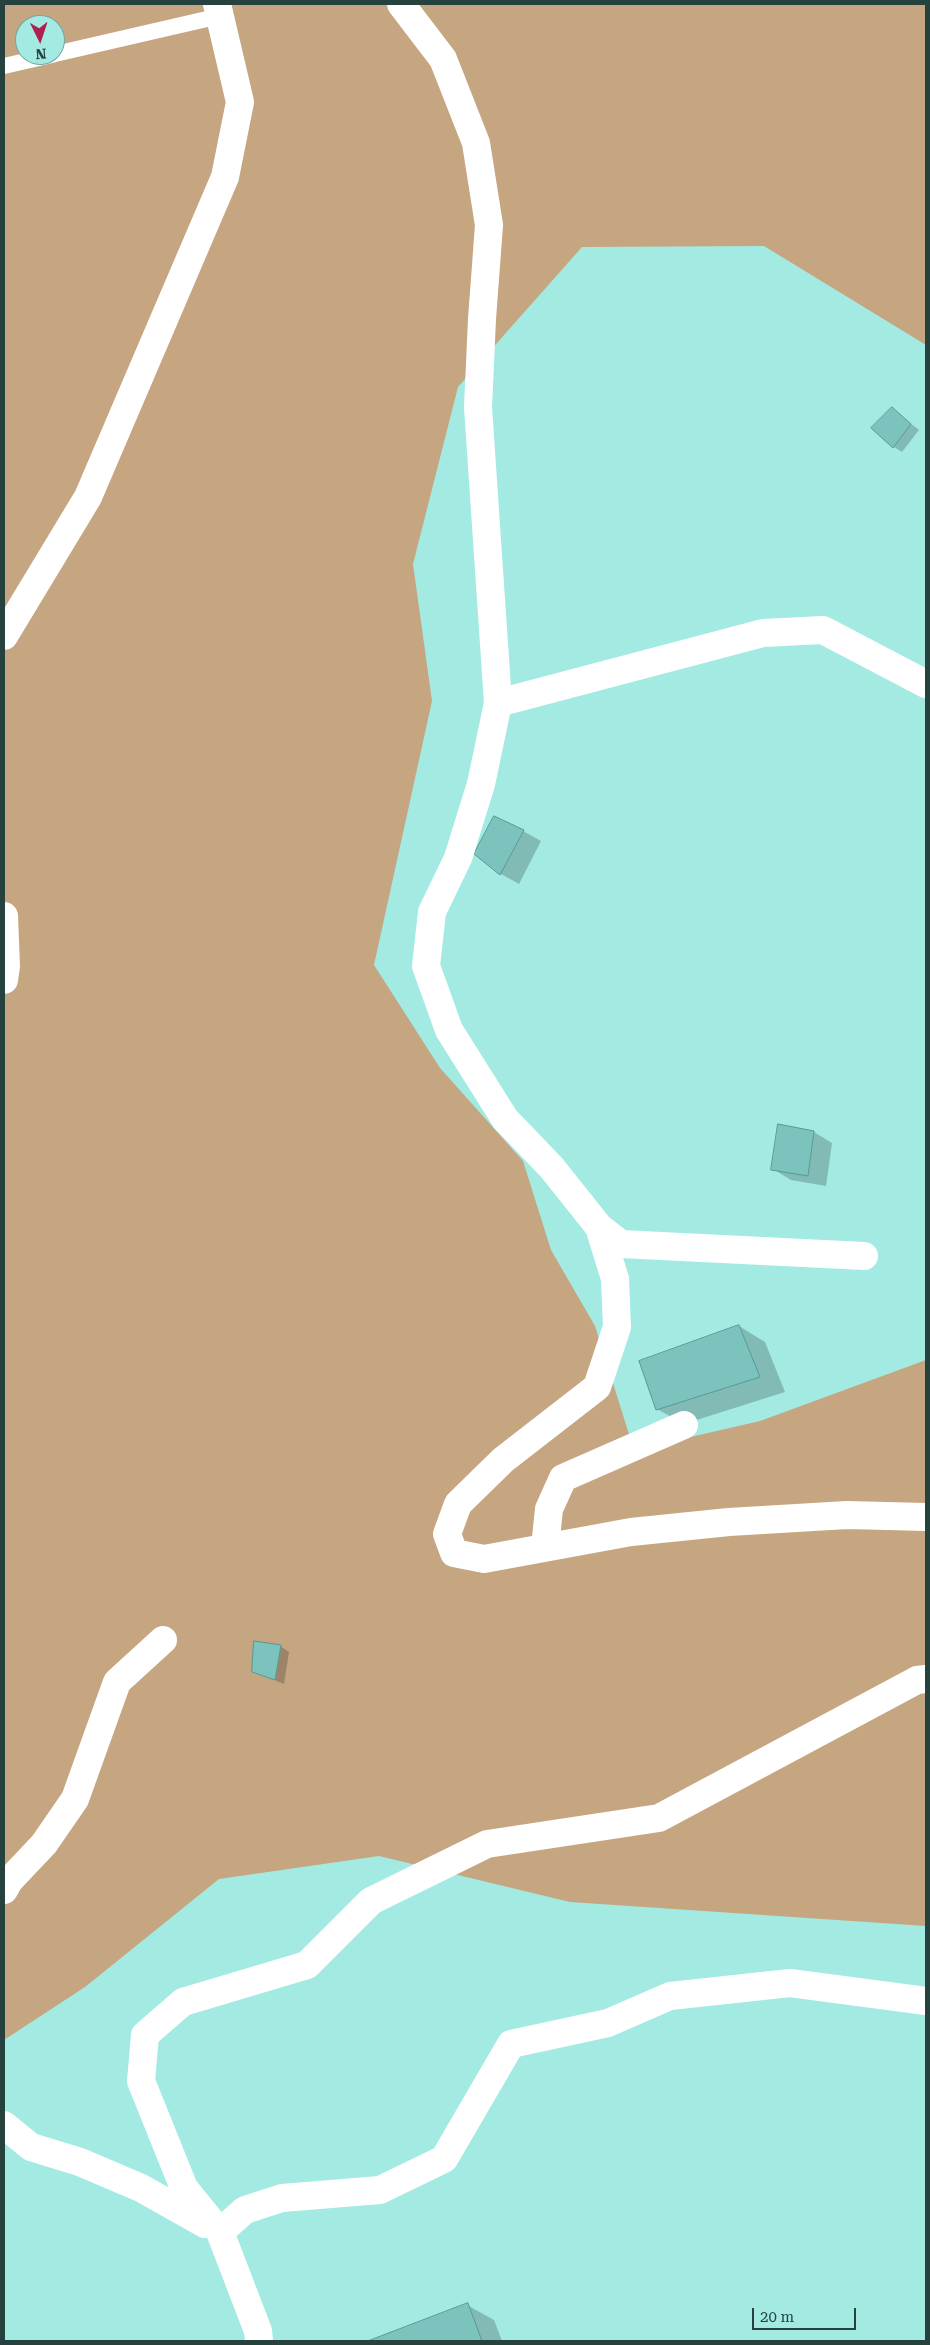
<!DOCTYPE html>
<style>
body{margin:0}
#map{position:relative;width:930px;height:2345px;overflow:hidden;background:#a3eae3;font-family:"Roboto Serif",serif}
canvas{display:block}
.frame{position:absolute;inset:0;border:5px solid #25423f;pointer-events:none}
.north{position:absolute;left:15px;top:15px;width:50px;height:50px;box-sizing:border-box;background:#a3eae3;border:1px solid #71a7a1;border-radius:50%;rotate:176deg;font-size:14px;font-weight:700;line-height:20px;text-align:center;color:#25423f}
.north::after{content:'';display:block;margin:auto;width:18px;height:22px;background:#b11f4e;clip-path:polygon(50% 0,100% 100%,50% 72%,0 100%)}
.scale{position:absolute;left:752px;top:2308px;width:104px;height:22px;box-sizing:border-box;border:2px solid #25423f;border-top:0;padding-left:6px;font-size:15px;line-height:18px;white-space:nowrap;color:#25423f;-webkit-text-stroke:4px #a3eae3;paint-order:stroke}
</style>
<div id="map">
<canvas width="930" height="2345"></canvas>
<div class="frame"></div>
<div class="north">N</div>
<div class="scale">20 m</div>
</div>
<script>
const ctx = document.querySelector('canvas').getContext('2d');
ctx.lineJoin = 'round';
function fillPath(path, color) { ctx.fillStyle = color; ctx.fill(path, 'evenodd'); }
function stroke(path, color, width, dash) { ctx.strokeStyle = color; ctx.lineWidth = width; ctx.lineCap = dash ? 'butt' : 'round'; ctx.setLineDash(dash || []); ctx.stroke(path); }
fillPath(new Path2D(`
 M4 4H926V345L764 246 582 247 458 387 413 564 432 701 374 965 440 1068 523 1161 551 1250 595 1326 634 1450 760 1421 926 1360V1926L570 1902 379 1856 219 1879 85 1987 4 2040ZM25 25H55V55H25Z`), '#c6a581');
fillPath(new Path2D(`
 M892 409 919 430 902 452 894 447Z
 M523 831 541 841 519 884 501 874 476 854Z
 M814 1132 832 1143 826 1186 791 1180 773 1169Z
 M739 1326 765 1342 785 1392 684 1424 657 1409Z
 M280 1646 289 1652 284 1684 253 1671Z
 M467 2305 494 2320 502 2341H371Z`), '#0003');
const building = new Path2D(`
 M892 407 911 424 893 448 871 428Z
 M494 816 524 830 500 875 474 854Z
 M778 1124 814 1131 808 1176 771 1170Z
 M739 1325 760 1377 656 1410 639 1361Z
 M254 1641 281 1645 275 1680 252 1672Z
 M468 2303 482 2341H368Z`);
fillPath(building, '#7dc3bd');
stroke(building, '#559a94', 1);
stroke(new Path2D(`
 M55 54 220 16
 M4 66 52 55`), '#fff', 16);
stroke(new Path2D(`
 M401 4 443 59 476 143 489 225 482 319 478 407 498 703 481 784 458 858 432 912 426 966 449 1030 505 1119 552 1168 599 1227 621 1244 864 1256
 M4 636 88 497 225 177 240 102 217 4
 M498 703 763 633 823 630 926 684
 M4 916 6 966 4 980
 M599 1227 615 1279 617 1327 597 1387 503 1460 458 1504 447 1534 454 1553 484 1559 631 1532 729 1522 847 1515 926 1517
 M545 1548 549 1509 563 1478 684 1425
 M4 1890 9 1881 44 1844 75 1799 117 1682 163 1640
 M4 2125 31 2147 80 2162 141 2188 205 2224
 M220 2232 184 2188 141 2081 145 2035 183 2002 307 1965 371 1901 487 1844 659 1818 917 1680 926 1679
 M259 2341 258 2331 220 2232 245 2210 282 2198 380 2190 444 2159 511 2044 608 2023 670 1996 790 1983 926 2001`), '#fff', 28);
</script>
